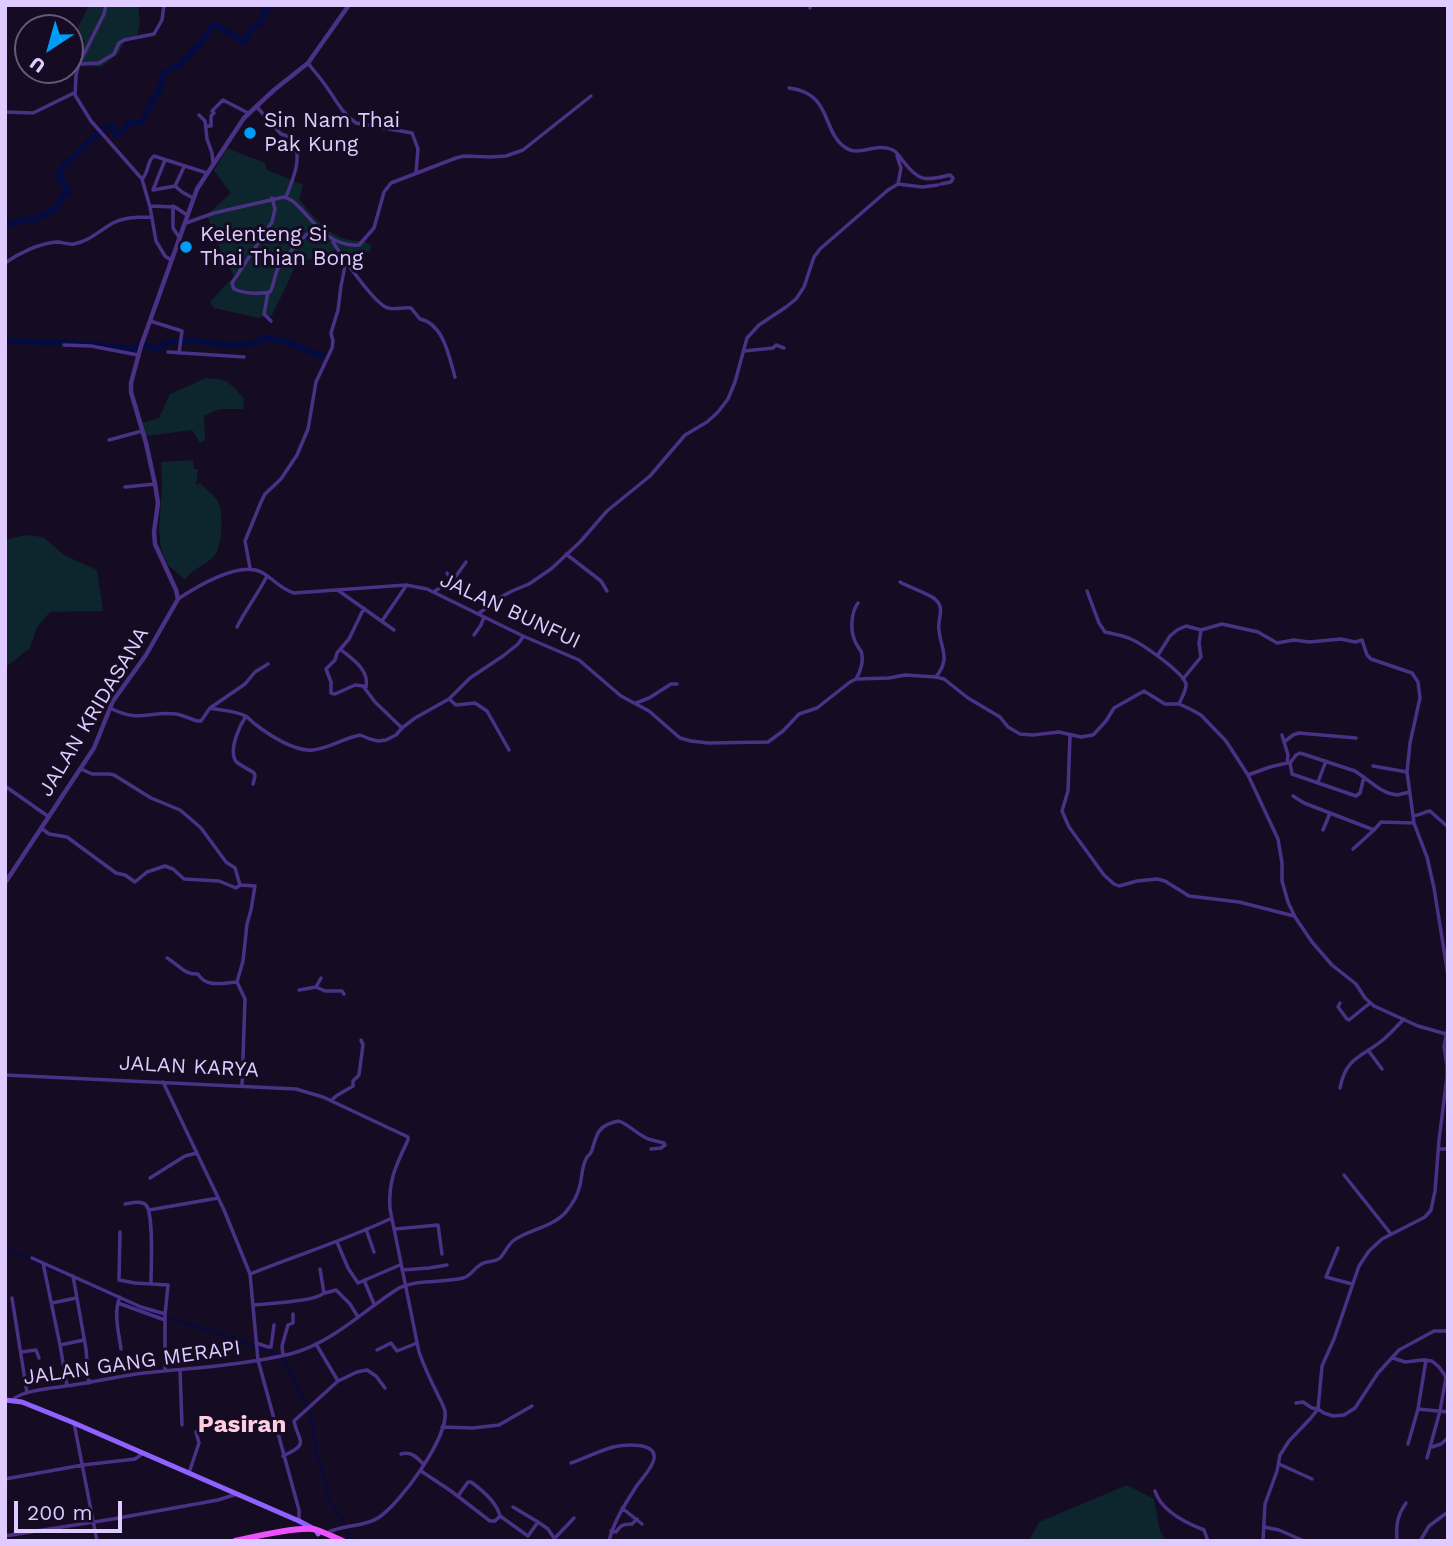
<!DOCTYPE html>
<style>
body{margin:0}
#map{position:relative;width:1453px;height:1546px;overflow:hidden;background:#150b22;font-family:"Work Sans",sans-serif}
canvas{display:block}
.frame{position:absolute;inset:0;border:7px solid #dfcbff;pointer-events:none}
.north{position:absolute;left:14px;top:14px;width:70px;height:70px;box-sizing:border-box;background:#150b22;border:2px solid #66587a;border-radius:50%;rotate:216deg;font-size:19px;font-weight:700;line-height:28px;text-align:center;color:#dfcbff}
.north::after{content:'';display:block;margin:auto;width:24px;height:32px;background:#009df6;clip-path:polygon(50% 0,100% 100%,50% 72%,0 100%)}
.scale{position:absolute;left:14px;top:1501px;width:108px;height:32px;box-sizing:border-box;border:4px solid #dfcbff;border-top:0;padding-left:9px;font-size:21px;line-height:24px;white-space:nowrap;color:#dfcbff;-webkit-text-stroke:5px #150b22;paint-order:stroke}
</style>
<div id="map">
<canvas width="1453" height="1546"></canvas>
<div class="frame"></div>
<div class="north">U</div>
<div class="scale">200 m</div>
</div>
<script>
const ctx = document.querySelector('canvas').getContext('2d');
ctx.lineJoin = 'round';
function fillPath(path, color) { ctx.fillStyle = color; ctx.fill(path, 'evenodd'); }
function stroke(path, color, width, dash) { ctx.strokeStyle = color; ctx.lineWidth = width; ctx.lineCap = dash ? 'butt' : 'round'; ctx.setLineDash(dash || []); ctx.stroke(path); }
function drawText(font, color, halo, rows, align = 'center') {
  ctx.font = font + ' "Work Sans",sans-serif'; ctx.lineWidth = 6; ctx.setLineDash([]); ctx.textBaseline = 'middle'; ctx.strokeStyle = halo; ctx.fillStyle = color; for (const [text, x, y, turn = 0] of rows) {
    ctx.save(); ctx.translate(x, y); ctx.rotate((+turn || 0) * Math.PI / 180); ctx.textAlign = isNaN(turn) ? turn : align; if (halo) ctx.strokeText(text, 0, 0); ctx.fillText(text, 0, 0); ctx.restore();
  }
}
fillPath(new Path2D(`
 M89 5H138L140 23 137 37 124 42 119 53 101 67 77 66 85 42 76 31Z
 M227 148 265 163 267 170 303 185 299 199C312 215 329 237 350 240 360 242 361 239 371 245L370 251 356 257 334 250 322 261 312 259 296 262 288 283 272 315 259 318 214 308 210 302 234 276 216 241 207 215 231 193 214 171Z
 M206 378C228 379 230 382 244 399L243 409H220L204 416 205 440 200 443 192 430 146 436 141 423 159 418 170 394Z
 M193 460 194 469H198L196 485 200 483C205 488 213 494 217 500 224 511 223 544 215 555 206 566 192 568 185 580L167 564 161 549 159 529 162 486 161 462Z
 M25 535 43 537 64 555 97 570 103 611 50 612 37 627 30 648 5 668V540Z
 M1127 1485 1154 1499 1160 1531 1166 1541H1029L1039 1522Z`), '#0d252c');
stroke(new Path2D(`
 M5 1248 68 1276
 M86 1284 143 1310 218 1333 278 1354 284 1360 311 1414 317 1452 330 1501 343 1521 352 1541`), '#040b41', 2);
stroke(new Path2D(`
 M5 223 13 224 25 219 33 220 57 208 61 198 69 193 61 179 58 178V174L66 164 102 129 112 126 115 134 119 135 130 122 140 123 144 119 151 102 158 94 163 75 167 70 177 67 182 62 201 42 214 24 244 42 251 29 260 24 264 13 271 5
 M5 341 92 344 113 348 118 347 131 350 143 345 158 349 167 342 192 340 228 345 252 344 264 338 284 341 325 357`), '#040b41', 6);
stroke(new Path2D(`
 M106 5 104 14 79 64 76 75 75 95 91 121 142 179 150 207 156 241 165 256 171 260
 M810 8 811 5
 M308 63C313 70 318 75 323 82 334 96 341 113 356 123L412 133 418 149 416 173
 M80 64 99 63 114 54 119 43 124 40 154 34 162 20 164 5
 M789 88C833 93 821 132 846 148 860 157 876 142 893 150 897 152 900 157 903 161 919 182 925 181 950 175L953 178 951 182 941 184
 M256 106 281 134 290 137C305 155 293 178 286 197
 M5 112 33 113 74 93
 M199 115 205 121 207 139 212 153 213 163
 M206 126H211V116L214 113 212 111 223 100 248 113
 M897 156 901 168 898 184
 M184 167 175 186 182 192 193 198
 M142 179C149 173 147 160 154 156L207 173
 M153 190 165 160
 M153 190 175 186
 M272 198 275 209 272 222 232 283 234 289C245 294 258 294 270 292 275 283 274 273 280 265 289 251 303 238 315 226
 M150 206 175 207 187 215
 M173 206V228L179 237
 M186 223 214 213 284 197C292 199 296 204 302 210 318 228 333 247 359 245L374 228 384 192 391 183 456 158 464 156 491 157 506 156 523 150 591 96
 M333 242C341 255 375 305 388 308 395 310 404 307 411 308L420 319C444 324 449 357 455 377
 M5 263C19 253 40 243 57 242 63 242 68 245 74 244 90 241 100 230 113 223 125 217 138 217 151 217
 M268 292 264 314 271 321
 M150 321 182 331 179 353
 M64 345 91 346 138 355
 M744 351 773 348 776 345 784 348
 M168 352 244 357
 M109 440 142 431
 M125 487 155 484
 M566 554 601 581 607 591
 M250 568 245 541 261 502 265 494 281 479 297 455 308 429 316 382 332 348 333 341 331 333 338 310 341 286 346 261
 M451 579 456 576 466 562
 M900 582C910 588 926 592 935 599 946 609 937 618 939 630 941 650 951 658 936 677
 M339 591 394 630
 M435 591 451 581V579L447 573
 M1087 591 1099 623 1105 632C1114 634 1122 635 1131 639 1142 644 1183 672 1186 684 1187 689 1181 699 1179 704
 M178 599C196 587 239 561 261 572 273 578 280 589 294 593L406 585 427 589 523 636 579 660 621 696 649 711 680 738 691 741 708 743 768 742 783 731 799 714 817 708 850 682 856 679 889 678 905 675 936 677 944 679 968 698 1000 717 1008 727 1020 734 1033 735 1059 732 1081 737 1093 735 1106 721 1114 708 1144 691 1165 704H1179L1190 709 1201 715 1226 741 1248 775 1278 839 1282 863V881L1288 902 1295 917 1312 942 1332 965 1356 984 1365 998 1374 1006 1418 1026 1446 1034
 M364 608 349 639 337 653 335 660 326 669 331 682V693L335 694 355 685 363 686 375 702 402 728
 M478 614 501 597 512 591 529 584 551 569 580 542 607 511 650 476 685 435 707 422 718 412 728 399 735 382 747 338 759 325 786 307 796 299 804 287 814 257 820 249 888 190 898 184 922 187 938 185
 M382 621 406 586
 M237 627C246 609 258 594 267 576
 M474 635 481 625 484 617
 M340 649C352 659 370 670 366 687
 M1158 655 1170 636 1177 630 1186 626 1201 630 1222 624 1258 632 1277 643 1294 640 1309 642 1341 639 1355 642 1362 640 1367 655 1371 659 1412 673 1418 682 1420 698 1410 743 1407 772 1414 823 1427 857 1434 888 1448 975
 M856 679C861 671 864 660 861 651 860 650 855 642 855 641 850 631 851 612 858 603
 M1183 679 1201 657 1199 643 1201 630
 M449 699 456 705 475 703 487 711 509 750
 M636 703 649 698 671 684H677
 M110 708C139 723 148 711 176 714 183 715 190 719 197 721H201L210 708C222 711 236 710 247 717 250 719 252 722 255 724 269 735 295 752 313 750 330 748 344 738 360 735L370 739 378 741 386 740 396 735 402 728 415 718 449 699 470 678 503 656 518 644 523 637
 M210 708 245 684 255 672 268 664
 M246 716C240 725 229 748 235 760 238 765 249 769 254 773L255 776 253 784
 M1070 736 1068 791 1062 811 1069 827 1104 875 1114 884 1119 886 1137 881 1157 879 1165 881 1189 896 1239 902 1294 916
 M1284 742 1293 735 1299 733 1356 738
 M1373 766 1407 772
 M81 769 92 774H109L114 775 151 798 180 810 186 815 201 828 226 862 235 868 240 885 255 886 251 910 247 924 243 961 237 982 245 999 242 1086
 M1248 775 1270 767 1287 763 1288 755 1282 735
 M1364 777 1360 793 1356 796 1292 774 1290 763 1296 755 1300 753 1355 771 1380 789 1388 793 1397 795 1410 792
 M1318 782 1326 761
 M5 786 49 817
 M1293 796 1304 803 1374 830 1381 822 1414 823
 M1413 816C1420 815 1424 812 1430 811L1448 827
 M41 828 49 834 67 837 116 873 125 875 135 882 147 872 165 866 173 869 184 879 219 881 236 888 240 885
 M1323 830 1330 813
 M1353 849 1374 830
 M167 958C178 964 184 975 198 974 206 988 223 983 237 982
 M316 987 321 978
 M299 990 316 987 325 991H342L344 994
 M1340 1003 1338 1007 1347 1019 1349 1020 1370 1003
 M1448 1003V1007
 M1368 1050 1382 1069
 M5 1075 296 1089 323 1097 408 1137V1140C396 1165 388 1181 390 1209L419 1352C424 1366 430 1379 436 1391 439 1398 443 1404 445 1411 449 1437 400 1504 378 1518 362 1528 342 1524 327 1533
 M163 1082 224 1210 250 1274 258 1360 299 1510V1521
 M1340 1088C1346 1056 1363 1057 1384 1039 1391 1033 1398 1025 1404 1019
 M331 1101 336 1096 353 1086V1081L359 1075 363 1045 361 1040
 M1438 1149H1448
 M1344 1175 1391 1234
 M150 1178 185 1156 197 1153
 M125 1204C131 1203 141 1200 146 1205 154 1214 151 1269 151 1283
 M149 1210 218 1198
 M366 1229 374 1252
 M395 1229 438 1225 442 1254
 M120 1232 119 1280 135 1283 168 1285 165 1315V1371
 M337 1242 348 1268 358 1283 400 1265
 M1338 1248 1326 1277 1352 1284
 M32 1258 141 1307 165 1314
 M43 1263 60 1345 67 1386
 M402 1270 429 1268 447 1265
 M250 1274C297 1255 346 1240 392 1218
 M73 1276 86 1349C87 1360 87 1371 89 1383
 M364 1280 374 1304
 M325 1293 336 1290 350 1304 358 1317
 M120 1297C113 1312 119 1334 121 1349
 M12 1298 27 1393
 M52 1303 76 1298
 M118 1303 165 1320
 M254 1305C270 1303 314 1302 324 1293L320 1269
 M256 1343 268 1347H271L274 1325
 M60 1345 84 1340
 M377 1350 391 1343 397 1351 417 1343
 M21 1352 36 1350 39 1358
 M283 1355 282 1346 288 1325 293 1323V1314
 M1393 1358 1405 1362 1422 1360 1432 1361 1439 1367 1446 1377
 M180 1370 182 1425
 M338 1381 357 1372 367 1370 376 1376 385 1388
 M12 1400C25 1389 56 1388 73 1385 94 1382 115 1377 136 1374 188 1368 239 1366 290 1354 331 1344 364 1310 399 1288 418 1279 443 1283 463 1278 471 1276 473 1269 480 1265 486 1260 494 1263 500 1258 505 1253 507 1246 513 1241 526 1230 551 1228 565 1213 571 1206 578 1195 580 1185 582 1177 582 1166 586 1159 590 1151 589 1158 592 1150 597 1133 598 1125 619 1121 629 1125 636 1133 646 1138 652 1141 658 1141 664 1143L665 1145 661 1148 651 1149
 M1296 1403 1303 1402 1312 1408 1318 1409 1324 1413 1333 1416 1344 1415 1355 1408 1378 1373 1399 1350 1434 1331H1448
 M1418 1409 1448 1412
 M74 1423 97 1541
 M442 1427 473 1428 499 1425 532 1406
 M1408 1444 1418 1409 1426 1360
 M1432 1447 1441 1444 1448 1438
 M401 1454C411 1451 417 1457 424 1465
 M283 1456C311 1443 298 1442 294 1421L338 1381 316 1344
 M1427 1458 1440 1411 1446 1377
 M571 1463C585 1458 599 1451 613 1447 623 1445 657 1441 654 1459 652 1469 641 1479 636 1487 625 1504 614 1521 609 1541
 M1279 1464 1312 1479
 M421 1471 451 1491 490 1521H495L500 1516
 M189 1473 199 1443 196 1432
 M5 1479 83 1465 135 1459 142 1454
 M1155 1491C1161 1511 1186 1523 1204 1530L1208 1541
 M458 1496 468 1482H471C482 1490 497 1503 500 1516
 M513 1507 538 1522
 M622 1508 642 1524
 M500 1516 528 1536 538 1522 548 1529 556 1541
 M1264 1527 1279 1530 1304 1541
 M611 1531 616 1532C621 1525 623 1524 632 1524L637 1519
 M5 1536 113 1519 218 1500 237 1494
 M555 1538 574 1518
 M1263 1541 1265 1504 1277 1471 1280 1455 1289 1441 1310 1419 1318 1409 1322 1366 1334 1339 1359 1266 1369 1251 1382 1239 1425 1217 1431 1210 1435 1191 1439 1140 1447 1077V1066L1444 1046 1448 1027
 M1397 1541C1396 1525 1397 1516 1406 1503
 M1420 1541 1429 1526 1448 1512`), '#4a3185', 3.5);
stroke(new Path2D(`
 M5 883 94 748 113 701 146 655 178 599 176 590 155 544 154 532 158 503 155 484 146 443 131 392V383L141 346 197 189 244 118 274 90 308 63 349 5`), '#4a3185', 4.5);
stroke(new Path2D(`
 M5 1400 22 1402 74 1423 299 1521 316 1530 318 1534`), '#8f62ff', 5);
stroke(new Path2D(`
 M235 1541C253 1537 302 1525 317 1530 326 1533 335 1538 343 1541`), '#ec52ff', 6);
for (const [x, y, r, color] of [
 [250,133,7,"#009df6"],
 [186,247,7,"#009df6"]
]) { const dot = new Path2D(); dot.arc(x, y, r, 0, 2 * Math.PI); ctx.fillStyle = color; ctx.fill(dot); stroke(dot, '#150b22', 2.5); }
drawText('21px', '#dfcbff', '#150b22', [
 ["Sin Nam Thai",264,121],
 ["Pak Kung",264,145],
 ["Kelenteng Si",200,235],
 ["Thai Thian Bong",200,259]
], 'left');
drawText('21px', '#dfcbff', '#150b22', [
 ["JALAN BUNFUI",510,611,25],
 ["JALAN KRIDASANA",94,712,-59],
 ["JALAN KARYA",189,1067,3],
 ["JALAN GANG MERAPI",132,1363,-8]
]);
drawText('bold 24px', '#ffcde0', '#150b22', [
 ["Pasiran",242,1425]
]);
</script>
